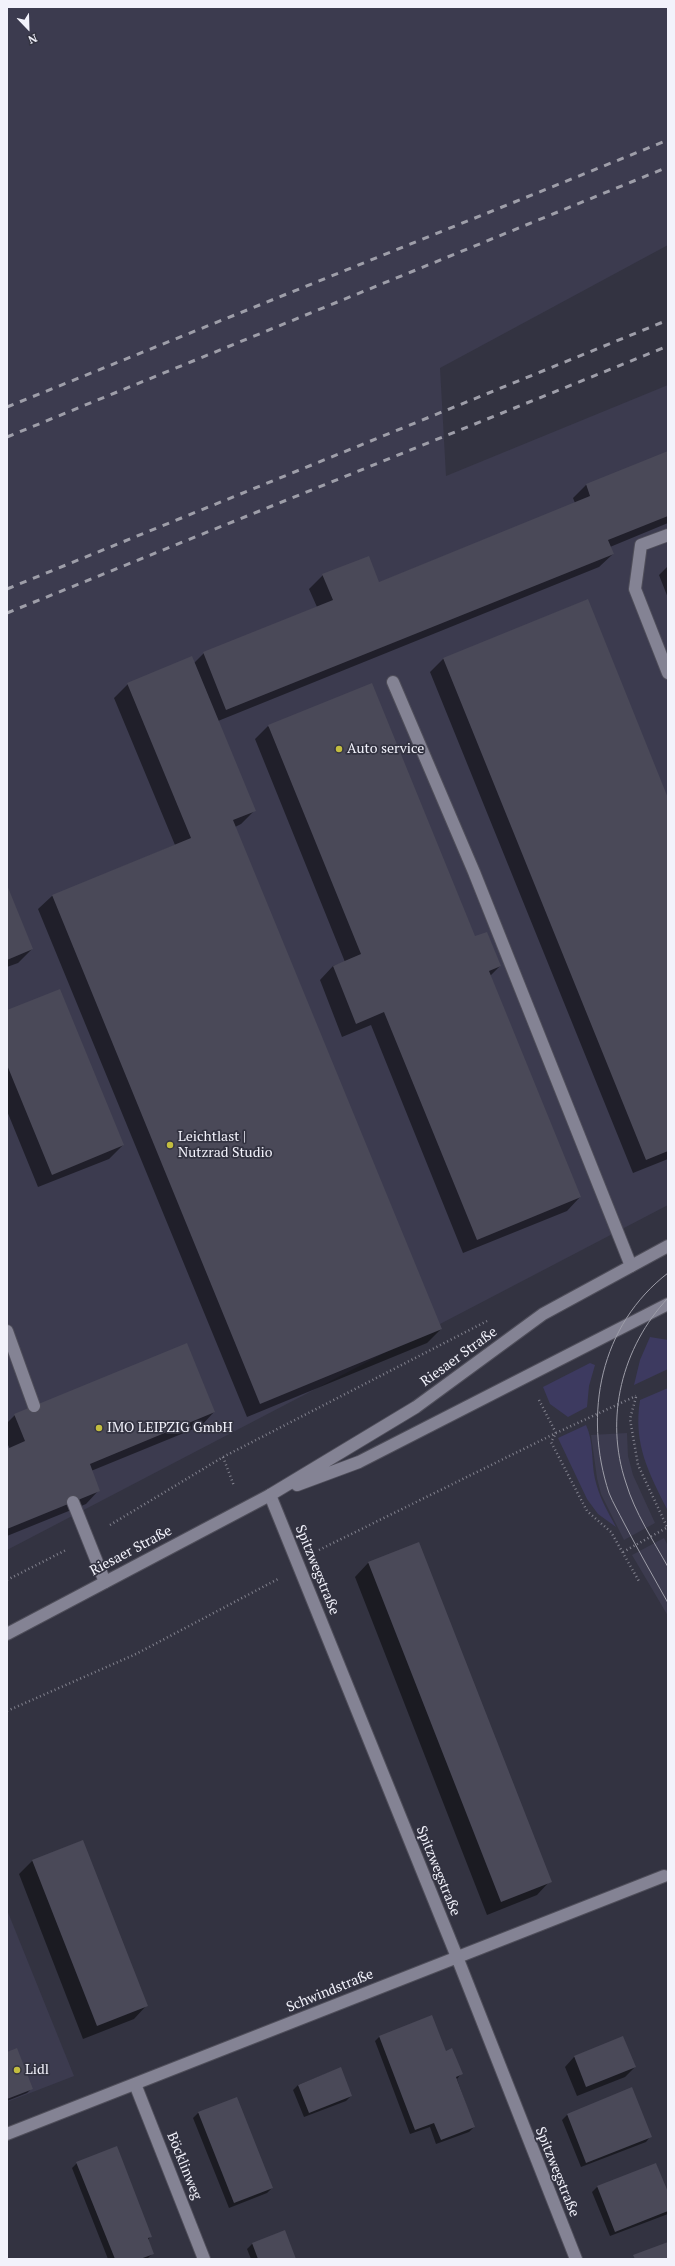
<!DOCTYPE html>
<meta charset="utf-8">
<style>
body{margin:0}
#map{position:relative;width:675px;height:2266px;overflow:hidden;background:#333341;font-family:"PT Serif",serif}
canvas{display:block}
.frame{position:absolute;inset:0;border:8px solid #f2f2fb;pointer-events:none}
.north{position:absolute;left:8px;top:8px;width:40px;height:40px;-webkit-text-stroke:3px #333341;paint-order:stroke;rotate:157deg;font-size:11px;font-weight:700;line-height:16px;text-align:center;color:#f2f2fb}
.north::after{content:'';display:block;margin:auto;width:14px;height:18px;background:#f2f2fb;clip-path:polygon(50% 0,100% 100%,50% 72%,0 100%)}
</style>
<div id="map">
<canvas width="675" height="2266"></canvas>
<div class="frame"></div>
<div class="north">N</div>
</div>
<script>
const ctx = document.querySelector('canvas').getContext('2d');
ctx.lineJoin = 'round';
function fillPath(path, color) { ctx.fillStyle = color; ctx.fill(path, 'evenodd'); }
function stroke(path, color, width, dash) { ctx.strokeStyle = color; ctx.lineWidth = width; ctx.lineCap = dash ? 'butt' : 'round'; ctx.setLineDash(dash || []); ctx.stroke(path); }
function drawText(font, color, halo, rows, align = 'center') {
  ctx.font = font + ' "PT Serif",serif'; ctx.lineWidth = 3.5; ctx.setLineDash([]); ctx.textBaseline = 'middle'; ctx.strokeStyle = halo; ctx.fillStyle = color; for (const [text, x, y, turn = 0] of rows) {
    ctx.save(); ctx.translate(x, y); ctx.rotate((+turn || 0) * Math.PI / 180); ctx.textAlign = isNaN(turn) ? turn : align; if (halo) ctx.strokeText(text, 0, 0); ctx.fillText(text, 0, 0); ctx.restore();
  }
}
fillPath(new Path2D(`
 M7 7H668V245L440 368 446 476 668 385V1205L7 1550Z
 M627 1433 628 1456 633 1475 655 1523 624 1540 601 1494 597 1478 591 1435Z
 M664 1538 668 1546V1616L632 1555Z
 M7 1910 74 2076 7 2102Z`), '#3c3b4f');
fillPath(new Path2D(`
 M650 1337 668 1340V1369L634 1385 640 1360Z
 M590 1363 595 1365 589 1386 587 1407 568 1417 550 1404 543 1387Z
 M668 1388V1511C649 1473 633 1445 640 1400Z
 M586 1425C594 1442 591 1461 595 1479 599 1497 608 1512 616 1527L598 1514 587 1499 558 1438Z`), '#3d3a60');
fillPath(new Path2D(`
 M668 452V523L610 547 613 554 599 567 218 721 254 811 241 824 235 827 441 1329 427 1343 247 1417 38 909 52 896 175 845 114 698 128 684 194 663 204 653 317 607 309 589 323 575 378 583 575 503 573 498 586 485Z
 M668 566V598L659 575Z
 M587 600 668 800V1159L633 1173 430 672 443 659Z
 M268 726 500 966 490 976 580 1197 567 1211 463 1253 371 1025 342 1037 320 980 333 966 345 962 255 739Z
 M7 887 32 949 18 963 7 967Z
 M7 1011 123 1145 109 1159 38 1187 7 1111Z
 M214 1412 201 1426 91 1471 99 1490 86 1504 7 1536V1450L10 1449 7 1443V1423L15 1415Z
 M418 1544 550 1881 537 1895 487 1915 355 1577 368 1563Z
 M82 1841 147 2005 134 2019 83 2039 19 1874 32 1861Z
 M380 2036 445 2052 461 2074 457 2079 474 2127 469 2132 436 2144 430 2127 410 2134 375 2041Z
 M623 2037 635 2067 625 2077 577 2096 565 2067 574 2057Z
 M7 2053 32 2088 27 2093 7 2101Z
 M340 2068 351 2096 346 2101 304 2117 293 2090 298 2085Z
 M631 2089 650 2137 646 2142 581 2167 562 2120 567 2115Z
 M236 2098 272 2188 267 2193 229 2208 193 2118 198 2113Z
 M77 2163 151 2236 148 2240 153 2253 148 2258 108 2259 72 2168Z
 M656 2164 668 2195V2214L610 2236 592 2192 597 2187Z
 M284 2231 295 2259H251L247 2249 252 2244Z`), '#0007');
fillPath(new Path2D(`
 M668 451V516L608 540 614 554 226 710 203 652 333 600 322 574 369 556 379 582 590 496 586 484Z
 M588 599 668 798V1151L646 1160 443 658Z
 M192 656 256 811 233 820 442 1329 260 1404 52 895 191 838 127 683Z
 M372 683 475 936 487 932 501 966 489 971 581 1197 477 1240 384 1012 356 1024 333 966 361 954 268 725Z
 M7 885 33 949 7 960Z
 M60 989 124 1145 52 1175 7 1065V1010Z
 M187 1343 215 1412 90 1464 100 1491 7 1529V1449L25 1441 14 1414Z
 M419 1542 552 1882 501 1902 368 1562Z
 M83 1840 148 2006 97 2026 32 1860Z
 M432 2015 446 2051 452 2048 463 2074 456 2077 475 2127 441 2140 434 2123 415 2130 379 2036Z
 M623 2036 636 2067 586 2087 574 2056Z
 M17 2048 33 2089 7 2099V2052Z
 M341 2067 352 2096 309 2113 298 2085Z
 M632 2087 652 2137 586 2163 567 2114Z
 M237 2097 273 2188 234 2203 198 2112Z
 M117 2146 152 2237 148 2238 154 2254 140 2259H115L76 2162Z
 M656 2163 668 2192V2211L615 2232 597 2186Z
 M285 2230 296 2259H258L252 2243Z
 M668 2242V2259H635L633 2255Z`), '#4a4958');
const service = new Path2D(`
 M668 535 641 545 635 589 668 673
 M393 682 474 872 631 1266
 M7 1331 34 1406
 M73 1502 105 1582`);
const minor = new Path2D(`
 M270 1495 457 1957 576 2259
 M135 2084 204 2259
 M7 2134 664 1876`);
const secondary = new Path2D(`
 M297 1485 359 1462 668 1304
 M7 1634 270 1495 416 1407 543 1314 668 1246`);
stroke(service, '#4f4e5a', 14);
stroke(minor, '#4f4e5a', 14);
stroke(secondary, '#4f4e5a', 14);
stroke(new Path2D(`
 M636 1397 630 1419 638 1465 668 1529
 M539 1400 556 1433 551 1442 587 1511 611 1532 640 1583
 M223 1457 234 1486
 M110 1525 223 1457 487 1321
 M319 1550 556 1433 636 1396
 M623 1552 668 1527
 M7 1580 66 1550
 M7 1711 136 1654 278 1579`), '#83838f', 2.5, [1, 3]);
stroke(service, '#848394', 12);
stroke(minor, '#848394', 12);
stroke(secondary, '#848394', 12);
stroke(new Path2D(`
 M668 1273C600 1325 583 1414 609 1493 613 1503 619 1513 624 1523 638 1550 653 1576 668 1603
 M668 1298C622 1347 604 1418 626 1483 635 1513 653 1540 668 1567`), '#9e9ea9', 1);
stroke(new Path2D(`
 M7 407 668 140
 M7 437 668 167
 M7 589 668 320
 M7 613 668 346`), '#9e9ea9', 3, [7, 7]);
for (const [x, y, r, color] of [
 [339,749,4,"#c3bd3f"],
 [170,1145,4,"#c3bd3f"],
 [99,1428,4,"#c3bd3f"],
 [17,2070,4,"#c3bd3f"]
]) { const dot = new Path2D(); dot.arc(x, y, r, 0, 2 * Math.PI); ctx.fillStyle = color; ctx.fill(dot); stroke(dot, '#333341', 1.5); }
drawText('14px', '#f2f2fb', '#333341', [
 ["Auto service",347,749],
 ["Leichtlast |",178,1137],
 ["Nutzrad Studio",178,1153],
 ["IMO LEIPZIG GmbH",107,1428],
 ["Lidl",25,2070]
], 'left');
drawText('14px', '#f2f2fb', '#333341', [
 ["Riesaer Straße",459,1357,-36],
 ["Riesaer Straße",131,1551,-28],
 ["Spitzwegstraße",317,1570,68],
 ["Spitzwegstraße",438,1871,68],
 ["Schwindstraße",330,1991,-22],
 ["Böcklinweg",184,2166,68],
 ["Spitzwegstraße",557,2172,68]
]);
</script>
